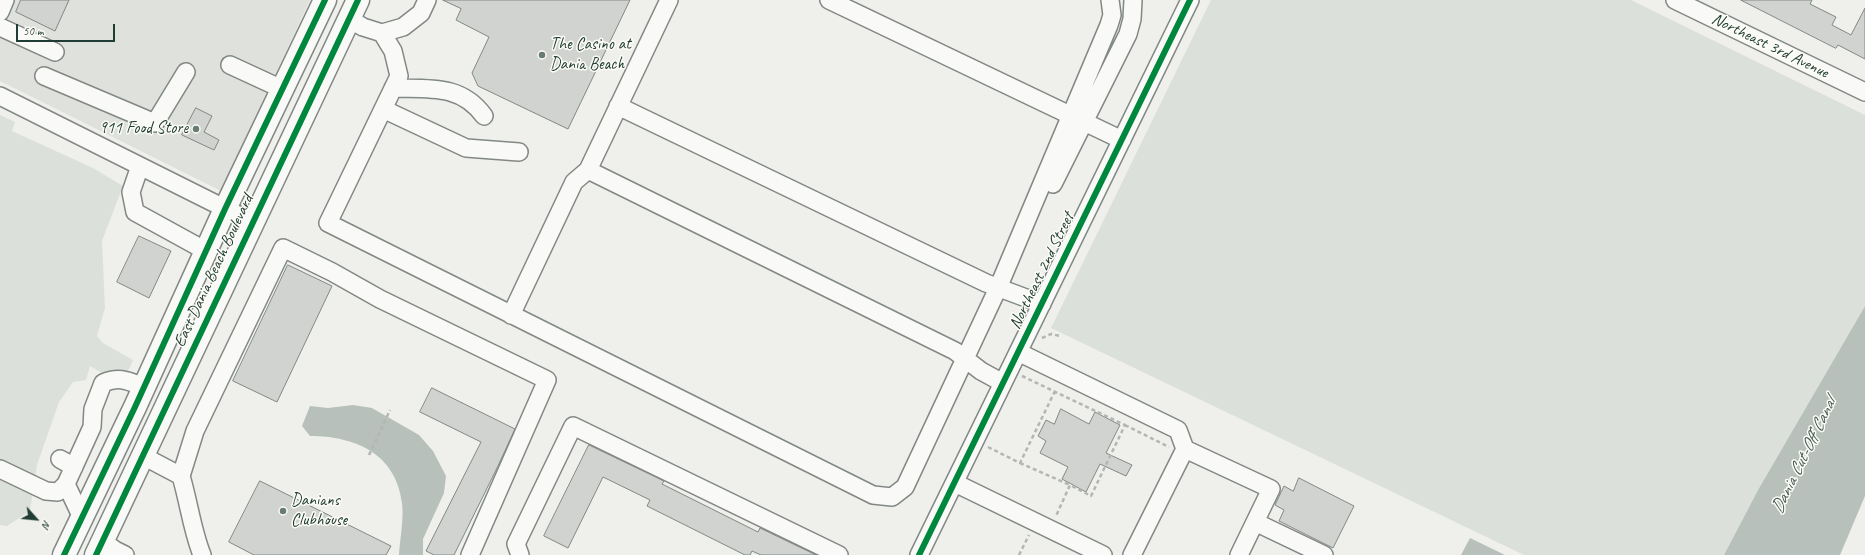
<!DOCTYPE html>
<style>
body{margin:0}
#map{position:relative;width:1865px;height:555px;overflow:hidden;background:#eff0ec;font-family:Caveat,sans-serif}
canvas{display:block}
.north{position:absolute;left:16px;top:499px;width:40px;height:40px;-webkit-text-stroke:3px #fdfcf7;paint-order:stroke;rotate:117deg;font-size:11px;font-weight:700;line-height:16px;text-align:center;color:#1f3d34}
.north::after{content:'';display:block;margin:auto;width:14px;height:18px;background:#1f3d34;clip-path:polygon(50% 0,100% 100%,50% 72%,0 100%)}
.scale{position:absolute;left:16px;top:24px;width:99px;height:18px;box-sizing:border-box;border:2px solid #1f3d34;border-top:0;padding-left:5px;font-size:12px;line-height:14px;white-space:nowrap;color:#1f3d34;-webkit-text-stroke:3px #fdfcf7;paint-order:stroke}
</style>
<div id="map">
<canvas width="1865" height="555"></canvas>
<div class="north">N</div>
<div class="scale">50 m</div>
</div>
<script>
const ctx = document.querySelector('canvas').getContext('2d');
ctx.lineJoin = 'round';
function fillPath(path, color) { ctx.fillStyle = color; ctx.fill(path, 'evenodd'); }
function stroke(path, color, width, dash) { ctx.strokeStyle = color; ctx.lineWidth = width; ctx.lineCap = dash ? 'butt' : 'round'; ctx.setLineDash(dash || []); ctx.stroke(path); }
function drawText(font, color, halo, rows, align = 'center') {
  ctx.font = font + ' Caveat,sans-serif'; ctx.lineWidth = 3; ctx.setLineDash([]); ctx.textBaseline = 'middle'; ctx.strokeStyle = halo; ctx.fillStyle = color; for (const [text, x, y, turn = 0] of rows) {
    ctx.save(); ctx.translate(x, y); ctx.rotate((+turn || 0) * Math.PI / 180); ctx.textAlign = isNaN(turn) ? turn : align; if (halo) ctx.strokeText(text, 0, 0); ctx.fillText(text, 0, 0); ctx.restore();
  }
}
fillPath(new Path2D(`
 M0 0H310L221 191 0 81Z`), '#dee1dc');
fillPath(new Path2D(`
 M1211 0H1631L1865 115V306L1758 490 1724 555H1524L1051 328Z
 M0 115 15 122 12 131 93 168 123 186 102 241 105 308 97 336 103 343 133 360 122 385 90 366 86 380 73 382 59 402 37 465 30 511 7 526 0 525Z`), '#dce0db');
fillPath(new Path2D(`
 M1865 306V496L1840 555H1724L1758 490Z
 M353 405 372 408 419 435 433 451 446 476 444 493 423 539V555H399C400 538 404 519 402 503 396 453 354 436 310 436L302 426 310 406 328 408Z
 M1470 538 1505 555H1461Z`), '#b7c0ba');
const building = new Path2D(`
 M21 0H69L55 31 16 12Z
 M443 0H630L568 129 478 86 472 73 489 37 456 20 461 9Z
 M1741 0H1812L1810 4 1836 17 1832 25 1851 35 1865 8V59L1838 45 1836 48Z
 M196 108 212 116 204 132 219 140 214 150 182 135Z
 M139 236 171 251 149 298 117 282Z
 M288 265 332 286 277 402 233 381Z
 M432 388 515 429 497 468 454 555H434L426 551 481 442 420 412Z
 M1061 409 1089 424 1095 412 1120 425 1106 453 1132 465 1126 476 1100 464 1086 492 1062 479 1068 467 1040 453 1046 441 1038 436 1046 420 1054 424Z
 M589 445 664 481 662 484 758 532 760 528 816 555H761L752 551 750 555H745L647 506 650 500 603 477 568 548 544 536Z
 M1299 478 1354 506 1333 548 1279 521 1284 510 1275 505 1284 486 1293 491Z
 M260 481 391 546 386 555H254L229 542Z`);
fillPath(building, '#d1d3d0');
stroke(building, '#828885', 1);
const minor = new Path2D(`
 M829 0 1122 140
 M1675 0 1865 92
 M0 12 5 0
 M349 19 363 27 382 33 403 27 421 13 427 0
 M0 27 55 52
 M382 33 393 51 399 76 328 223 873 495 892 497 905 487 998 288 1109 25 1112 15 1110 0
 M230 65 282 89
 M44 76 155 123 186 72
 M393 88C429 89 461 84 484 116
 M0 96 252 222
 M618 106 986 283 1042 304
 M383 109 466 148 519 152
 M140 166 131 192 135 212 206 251
 M588 170 955 351 981 371 1003 383
 M1053 184 1128 34 1132 19 1133 0
 M511 315 574 182 588 170 669 0
 M1018 352 1178 430 1185 449
 M143 456 181 476C189 503 192 530 202 555
 M60 459 74 467
 M0 469 46 491 58 492 66 484 92 427 93 409 103 383C120 376 128 381 144 387
 M181 476 195 431 283 248 332 272 380 299 547 380 470 555
 M955 483 1103 555
 M66 484 82 518
 M1255 522 1324 555
 M102 541 115 550 125 555
 M520 555 516 544 573 426 839 555
 M919 555 1190 0
 M1132 555 1185 449 1271 489 1239 555`);
const major = new Path2D(`
 M64 555 135 407 225 209 325 0
 M96 555 358 0`);
stroke(minor, '#828885', 20);
stroke(major, '#828885', 25);
stroke(new Path2D(`
 M1042 338 1051 334 1060 336
 M1022 376 1125 425 1091 496 1070 485 1056 516
 M1125 425 1169 447
 M988 447 1020 463 1055 391
 M369 455 390 410
 M1020 463 1070 485
 M1019 555 1029 535`), '#b3b6b4', 2.5, [4, 3]);
stroke(minor, '#f9f9f7', 17);
stroke(major, '#f9f9f7', 22);
stroke(new Path2D(`
 M64 555 135 407 225 209 325 0
 M96 555 358 0
 M919 555 1190 0`), '#00873e', 6);
for (const [x, y, r, color] of [
 [542,55,4,"#687c74"],
 [196,129,4,"#687c74"],
 [283,511,4,"#687c74"]
]) { const dot = new Path2D(); dot.arc(x, y, r, 0, 2 * Math.PI); ctx.fillStyle = color; ctx.fill(dot); stroke(dot, '#fdfcf7', 1.5); }
drawText('17px', '#1f3d34', '#fdfcf7', [
 ["The Casino at",550,45],
 ["Dania Beach",550,65],
 ["911 Food Store",188,129,"right"],
 ["Danians",291,501],
 ["Clubhouse",291,521]
], 'left');
drawText('17px', '#1f3d34', '#fdfcf7', [
 ["Northeast 3rd Avenue",1770,46,26],
 ["East Dania Beach Boulevard",214,271,-65],
 ["Northeast 2nd Street",1042,271,-64]
]);
drawText('italic 18px', '#455e56', '#fdfcf7', [
 ["Dania Cut-Off Canal",1804,456,-64]
]);
</script>
